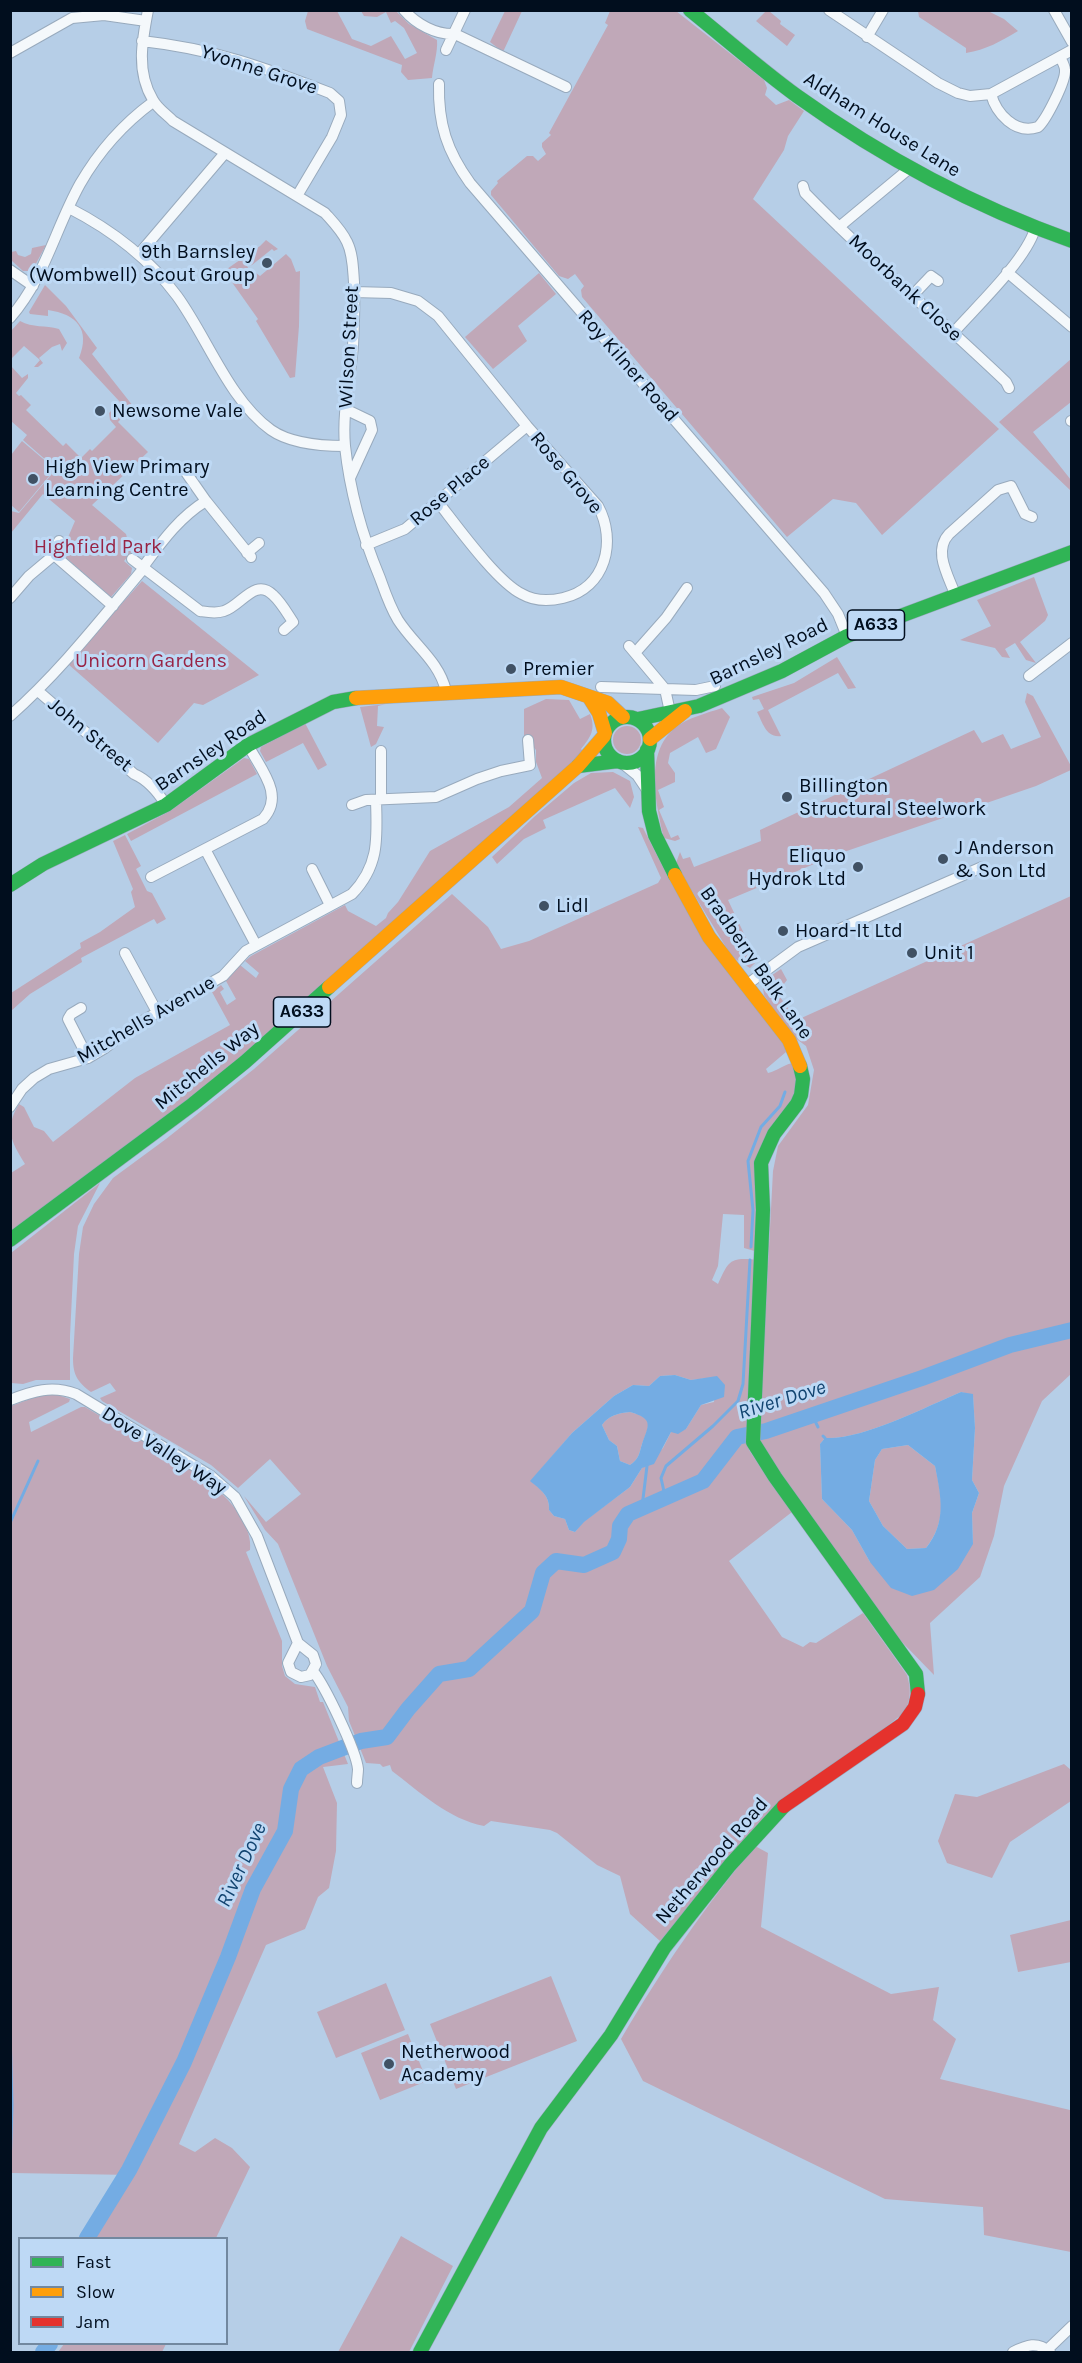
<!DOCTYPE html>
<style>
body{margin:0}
#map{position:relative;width:1082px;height:2363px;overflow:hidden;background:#b6cee7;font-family:Karla,sans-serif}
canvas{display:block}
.frame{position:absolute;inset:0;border:12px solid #010e1e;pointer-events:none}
.legend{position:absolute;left:18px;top:2237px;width:210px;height:108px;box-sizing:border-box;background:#bed9f5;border:2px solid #72889f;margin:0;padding:8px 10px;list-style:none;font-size:18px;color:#010e1e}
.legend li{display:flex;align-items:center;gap:12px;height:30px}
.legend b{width:30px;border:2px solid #72889f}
</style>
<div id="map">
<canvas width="1082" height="2363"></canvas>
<div class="frame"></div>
<ul class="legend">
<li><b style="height:8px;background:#30b455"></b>Fast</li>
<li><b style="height:8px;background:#ff9f0a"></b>Slow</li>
<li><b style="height:8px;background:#e5322d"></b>Jam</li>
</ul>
</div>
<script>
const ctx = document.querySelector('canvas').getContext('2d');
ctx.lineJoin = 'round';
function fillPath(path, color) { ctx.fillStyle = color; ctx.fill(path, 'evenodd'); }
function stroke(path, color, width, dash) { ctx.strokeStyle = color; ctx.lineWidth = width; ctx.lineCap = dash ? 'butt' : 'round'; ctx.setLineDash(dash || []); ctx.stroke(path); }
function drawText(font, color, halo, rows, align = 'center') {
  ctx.font = font + ' Karla,sans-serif'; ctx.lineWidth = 6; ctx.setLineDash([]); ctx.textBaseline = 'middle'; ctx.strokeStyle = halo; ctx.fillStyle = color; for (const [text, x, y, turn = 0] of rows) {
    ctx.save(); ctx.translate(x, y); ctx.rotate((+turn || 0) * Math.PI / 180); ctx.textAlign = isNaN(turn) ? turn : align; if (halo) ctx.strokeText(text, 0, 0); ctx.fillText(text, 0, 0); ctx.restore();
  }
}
fillPath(new Path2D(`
 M308 11H337L352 39 371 46 391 36 405 59 417 53 404 28 395 21 391 23 386 12 377 17 364 16 361 11H396L409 24 437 40C438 53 433 65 432 78L408 80 401 72 402 65 307 29 305 21Z
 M505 11H522L503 52 490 42Z
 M610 11H676L764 80 767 88 765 95 776 105 789 100 804 111 788 136 784 150 753 199 999 429 882 535 856 503 833 499 787 537 582 297 581 290 584 286 575 274 568 279 559 276 491 195V191L498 183 497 181 527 156H533L538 161 546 154 542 147V143L551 135 549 133 608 25 605 23Z
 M766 11H769L781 21 780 24 795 35 787 46 756 21Z
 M918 11H988L1004 19 1018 31C1001 41 986 50 966 53V48L919 17Z
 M266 240 278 249 274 251 272 249 252 265 247 266 250 271 252 270 260 276 286 254 291 259 296 272 300 271 299 326 295 377 290 378 256 321 258 319 224 271 260 246Z
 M46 245 32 271H23L11 260V252L16 251 18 255 25 257 31 254 32 248Z
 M539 273 556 294 518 326 527 341 493 369 465 337Z
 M45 285 66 306 97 348 92 354 133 406 118 422 148 452 92 505 126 534 131 553 124 561 132 568 131 574 111 597 64 556 63 549 75 521 43 494 11 533V511L19 513 56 469 23 440 27 435 11 421V366L22 378 28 374V378L16 393 19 396 21 395 31 405 26 410 63 446 66 443 81 458 90 449 92 451 116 427 110 420 109 413 120 402 79 358C91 329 76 314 48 310V316L30 314 29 312Z
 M20 321C33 328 45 325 59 329L67 343 62 351 60 344 52 347 39 358 43 363 38 367H34L40 360 24 346 11 359V331Z
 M1071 359V402L1033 432 1071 480V491L999 422Z
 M22 441 55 469 19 512 11 505V455Z
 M1034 577 1048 615 1045 621 1020 642 1036 663 1026 660 1015 643 1005 649 1010 658 1002 657 995 648 960 640 991 626 977 600Z
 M142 581 259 675 203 705 194 703 158 743 68 664Z
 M837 657 856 688 848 689 838 673 768 710 781 736C766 738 763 723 757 712L764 709 759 699 753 700 752 697 794 683Z
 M1027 693 1033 696 1071 766V770L1036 786 838 854 728 900 757 961 750 968 732 957 681 873 676 863 680 852 683 859 690 857 694 867 761 841 760 830 974 730 982 743 1003 734 1011 749 1041 737 1025 702Z
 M546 699 569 700 580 719 590 714C596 729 591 737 581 749L584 752 240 1061 11 1235V1173L25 1164C11 1141 4 1129 19 1104L24 1107 34 1127 44 1131 53 1142 135 1078 230 1025 212 992 221 985 224 989 220 992 227 1005 236 999 226 981 240 965 256 978 259 973 245 961 251 956 345 905 348 911 376 926 386 918 388 913 398 902 430 851 509 807 542 778 536 762V750L524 737V709Z
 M386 704 378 706 377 726 384 727 376 744 371 747 360 707Z
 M722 708 730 717 716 749 706 753 698 737 670 753 668 763 675 773V782L658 790 664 807 659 810 671 838 678 835 680 839 675 841 664 838C656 804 644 753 675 728 687 718 707 713 722 708Z
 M305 723 327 765 318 770 303 743 266 762 260 751 261 747Z
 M613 740a14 14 0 1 1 28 0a14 14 0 1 1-28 0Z
 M244 758 249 759 257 774 131 841 127 834 170 811Z
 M613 772 630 781 634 797 630 808 615 788 543 820 546 828 524 839 497 864 492 857 534 817 574 783 591 773Z
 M638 827 643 828 670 881 705 939 784 1044 786 1052 766 1069 768 1073C778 1071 785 1063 795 1063L799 1074 797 1096 767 1134 758 1252 744 1248V1215L723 1214 718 1266 712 1280 718 1284C729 1260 730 1257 758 1260L749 1407V1450L772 1485 792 1512 729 1561 782 1637 803 1647 810 1642 816 1643 863 1613 907 1675C911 1689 911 1698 905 1712L757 1828 660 1941 630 1914 620 1876 597 1865 557 1833 550 1830 491 1821 484 1826C448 1819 420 1792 392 1771L390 1765 383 1767 380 1764 366 1763 349 1721 348 1707 327 1666 278 1544 265 1530 244 1496 266 1522 301 1494 270 1459 238 1488 211 1465 102 1401 100 1398 116 1391 110 1383 91 1392C78 1382 73 1376 73 1358L79 1254 83 1227 94 1204 113 1178 166 1139 254 1069 452 894 488 927 501 949 529 941 658 883 661 878ZM675 1375 691 1380 717 1377 714 1402 701 1405 686 1429 671 1432 663 1448 642 1468 630 1487 583 1522 575 1532 569 1530 565 1519 554 1516 549 1510C550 1496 541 1490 531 1481L572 1433 614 1396 633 1385 649 1386 660 1376Z
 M125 835 141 866 136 869 147 891 152 893 166 919 157 924 154 919 81 958 82 962 30 994 11 1011V993L81 948 80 943 100 932 135 907 131 892 133 889 113 841Z
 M1071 896V1374L1042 1401 1004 1486 994 1536 980 1577 930 1623 934 1675 899 1639 771 1464 759 1439 773 1171 778 1146 808 1105 814 1070 806 1046 791 1035 764 995 762 982 781 969 787 980 777 993 797 1020ZM961 1392 973 1395 975 1428 972 1480 979 1493 972 1513 973 1544 870 1562 852 1530 822 1499 820 1444 825 1438C863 1440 925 1407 961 1392Z
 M100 1183 78 1226 74 1254 70 1336V1380H36L23 1384 11 1383V1253Z
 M44 1394 58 1395 70 1399 69 1402 29 1422 31 1432 81 1407H85C128 1433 176 1456 215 1488 232 1501 253 1528 250 1550L246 1552 282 1641V1666L285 1676 295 1684 315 1687 320 1702H323L348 1764 323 1767 337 1803 336 1851 329 1888 318 1897 305 1929 266 1945 179 2144 195 2152 215 2138 232 2148 250 2167 216 2238H94L134 2175 11 2173 10 1519 12 1515 10 1514 11 1406Z
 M630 1412C655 1418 649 1426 642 1444 639 1454 639 1459 630 1465L620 1461 617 1446 609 1440 602 1425C609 1415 619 1413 630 1412Z
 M908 1445 935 1466C942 1498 947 1521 926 1548L907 1549 883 1526 869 1501 875 1460 882 1449Z
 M1064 1764 1071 1770V1801L1010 1842 992 1878 947 1863 938 1841 955 1794 977 1797Z
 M755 1846 768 1853 761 1927 891 1994 939 1987 933 2020 956 2039 940 2079 1070 2110 1071 2252 984 2235 983 2207 885 2199 643 2081 621 2039C662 1969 703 1909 755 1846Z
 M1071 1920V1962L1018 1972 1010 1935Z
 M551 1976 577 2041 456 2089 430 2024Z
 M386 1983 405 2030 336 2058 317 2012Z
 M408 2034 427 2081 380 2100 361 2053Z
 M401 2236 453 2266 409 2352H338Z
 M64 2344H166L162 2352H58Z`), '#c0a8b8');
fillPath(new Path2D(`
 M675 1375 691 1380 717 1376 725 1385 724 1397 701 1405 686 1429 678 1434 671 1432 654 1464 642 1468 630 1487 584 1522 575 1532 569 1530 565 1519 554 1516 549 1510C550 1496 541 1490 530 1481L572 1433 614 1396 633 1385 649 1386 660 1376ZM630 1412C655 1419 648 1426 642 1444 639 1454 639 1459 630 1465L620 1461 617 1446 609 1440 602 1425C609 1415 619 1413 630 1412Z
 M961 1392 973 1394 975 1428 972 1480 979 1493 972 1513 973 1544 958 1569 934 1590 912 1596 891 1588 870 1562 852 1530 822 1499 820 1444 825 1438C863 1440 925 1407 961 1392ZM908 1445 935 1466C941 1497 947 1522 926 1548L907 1549 883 1526 869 1501 875 1460 882 1449Z`), '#74ace3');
stroke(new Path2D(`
 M751 1247 753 1210 748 1161 761 1127 780 1106 785 1092
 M812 1415 818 1427
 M823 1436 825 1438
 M665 1496 661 1478 666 1466 713 1426 738 1401 743 1384 750 1260
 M642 1507 647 1466
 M10 1523 38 1461
 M10 2031 12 2105 10 2167`), '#74ace3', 3);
stroke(new Path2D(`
 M87 2238 129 2170 184 2062 228 1957 253 1889 285 1831 291 1789 301 1769 319 1757 361 1741 387 1737 408 1709 439 1674 469 1669 532 1611 543 1573 556 1561 584 1565 613 1552 619 1539 620 1526 628 1514 703 1481 737 1437 766 1431 922 1378 1010 1345 1072 1330
 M43 2352 50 2344`), '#74ace3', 16);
const street = new Path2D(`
 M148 10C142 41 136 72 153 100 157 108 166 114 173 121L325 213C333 222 342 231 347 242 353 254 353 269 354 282 355 303 354 325 353 346 350 380 342 412 345 446 350 493 362 535 380 578 385 592 390 607 398 620 414 645 439 661 446 691
 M404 10C416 24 436 35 455 34L566 87
 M829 10 938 83 958 93 970 96 991 94 1072 50
 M1054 10 1072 42
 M867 37 883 10
 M142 41C214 49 263 67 330 93L339 101 341 115 332 137 297 196
 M446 50 465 10
 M10 53 72 18 104 15 146 21
 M439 84C438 124 447 151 470 183L824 593 838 614 847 636
 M991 94C996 113 1015 135 1038 127 1046 120 1066 81 1065 70 1065 66 1062 61 1060 57
 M803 186 805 193C869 259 940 319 1006 382L1009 388
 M69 208C112 230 148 257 177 296 207 337 229 400 271 430 291 444 321 446 345 446
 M839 227 910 168
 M139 254 225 153
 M10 270 33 286
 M1007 272 1072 327
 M354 292 391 293 418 301 438 316 527 426 598 506C617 541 606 588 563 598 550 601 534 601 522 594 497 582 457 526 438 502
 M913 295 931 276 938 281
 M10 318C45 278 55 229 80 184 99 151 123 124 153 102
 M954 332C977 306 1025 261 1035 229
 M345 409 370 421 372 430 350 478
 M1071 421H1072
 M185 471 206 501
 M366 545 405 529 527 426
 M247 553 259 543
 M54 555 59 541
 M132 559 200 611C207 612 216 614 224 611 241 606 255 577 273 595 281 602 287 613 293 622L284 630
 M955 594C948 575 933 551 949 534L998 490 1011 486 1025 514 1032 517
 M10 598 29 576 54 555 113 606
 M629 646 665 689 670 712
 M635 653 666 618 687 588
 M1029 676 1072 643
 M601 687 696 690 715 686
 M38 691 134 774C148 780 158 792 166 805
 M10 716C60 672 101 619 144 568L146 563C163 540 181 516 206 501L251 557
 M621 762 637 775 647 790
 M381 799V751
 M352 805 366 800 436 797 477 779 501 771 530 765 528 740
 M205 849 256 945
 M312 869 330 905
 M151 877 263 819C285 795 261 770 248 745
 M125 953 157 1012
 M745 986 798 947 982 867
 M81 1008 71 1014 68 1019 88 1058
 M10 1107 22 1089 34 1078 49 1069 88 1058 105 1048 137 1024 223 976 246 951 352 894C380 865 377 837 376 800
 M10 1400C33 1391 52 1385 76 1394L211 1476 235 1497 257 1536 298 1643
 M298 1643 313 1655 316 1664 310 1675 301 1677 291 1672 288 1663Z
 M313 1671C325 1686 356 1750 358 1769 358 1773 357 1778 357 1783
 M1047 2350 1072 2326
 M1013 2352C1027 2345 1037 2341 1050 2352`);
const fast = new Path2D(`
 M690 10C726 39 760 69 797 96 882 157 973 206 1072 241
 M604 740a23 23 0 1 1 46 0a23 23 0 1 1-46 0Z
 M638 719 699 706 782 671 847 636 1072 552
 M647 750 649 811 655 835 675 875
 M578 766 618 761
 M10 885 43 864 166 805 248 745 333 702 356 698
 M800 1066 803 1079 801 1095 797 1104 774 1134 761 1163 763 1210 753 1442 775 1477 916 1674 918 1694
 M10 1240 193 1104 245 1062 329 987
 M420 2352 541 2128 611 2035 664 1948 730 1865 784 1806`);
const slow = new Path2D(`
 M589 697 599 713 605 733
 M356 698 561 687 608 703 623 717
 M650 739 685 711
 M675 875 709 937 789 1040 800 1066
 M329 987 578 766 604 736`);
const jam = new Path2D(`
 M784 1806 903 1724 915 1707 918 1694`);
stroke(street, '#98aabd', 12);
stroke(fast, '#98aabd', 15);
stroke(slow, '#98aabd', 15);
stroke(jam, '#98aabd', 15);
stroke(street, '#f4f8fb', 10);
stroke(fast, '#30b455', 14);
stroke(slow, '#ff9f0a', 14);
stroke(jam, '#e5322d', 14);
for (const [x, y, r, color] of [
 [267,263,6,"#405164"],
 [100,411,6,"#405164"],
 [33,479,6,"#405164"],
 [511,669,6,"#405164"],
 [787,797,6,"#405164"],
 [943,859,6,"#405164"],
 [858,867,6,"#405164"],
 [544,906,6,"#405164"],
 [783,931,6,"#405164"],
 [912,953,6,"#405164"],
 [389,2064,6,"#405164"]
]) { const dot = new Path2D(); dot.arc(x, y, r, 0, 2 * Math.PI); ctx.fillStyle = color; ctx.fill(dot); stroke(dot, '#bed9f5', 2); }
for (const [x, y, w] of [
 [876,625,57],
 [302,1012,57]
]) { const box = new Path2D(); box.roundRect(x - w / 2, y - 15, w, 30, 4.5); ctx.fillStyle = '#bed9f5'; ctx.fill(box); stroke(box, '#010e1e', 1.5); }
drawText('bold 18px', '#010e1e', null, [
 ["A633",876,625],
 ["A633",302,1012]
]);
drawText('20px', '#010e1e', '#bed9f5', [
 ["Yvonne Grove",259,70,18],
 ["Aldham House Lane",882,125,32],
 ["Moorbank Close",905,288,43],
 ["Wilson Street",349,347,-87],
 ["Roy Kilner Road",628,366,49],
 ["Rose Grove",566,473,50],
 ["Rose Place",450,491,-40],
 ["Barnsley Road",769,652,-26],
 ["John Street",90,735,40],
 ["Barnsley Road",211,751,-34],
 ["Bradberry Balk Lane",756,963,55],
 ["Mitchells Avenue",146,1020,-30],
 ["Mitchells Way",207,1066,-39],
 ["Dove Valley Way",164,1451,33],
 ["Netherwood Road",712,1861,-49]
]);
drawText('20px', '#010e1e', '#bed9f5', [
 ["9th Barnsley",255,252,"right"],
 ["(Wombwell) Scout Group",255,275,"right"],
 ["Newsome Vale",112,411],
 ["High View Primary",45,467],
 ["Learning Centre",45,490],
 ["Premier",523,669],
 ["Billington",799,786],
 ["Structural Steelwork",799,809],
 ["J Anderson",955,848],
 ["& Son Ltd",955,871],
 ["Eliquo",846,856,"right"],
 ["Hydrok Ltd",846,879,"right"],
 ["Lidl",556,906],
 ["Hoard-It Ltd",795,931],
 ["Unit 1",924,953],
 ["Netherwood",401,2052],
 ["Academy",401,2075]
], 'left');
drawText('20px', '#982344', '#bed9f5', [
 ["Highfield Park",98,547],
 ["Unicorn Gardens",151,661]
]);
drawText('italic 21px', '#124470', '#bed9f5', [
 ["River Dove",782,1400,-17],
 ["River Dove",242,1865,-65]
]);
</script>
